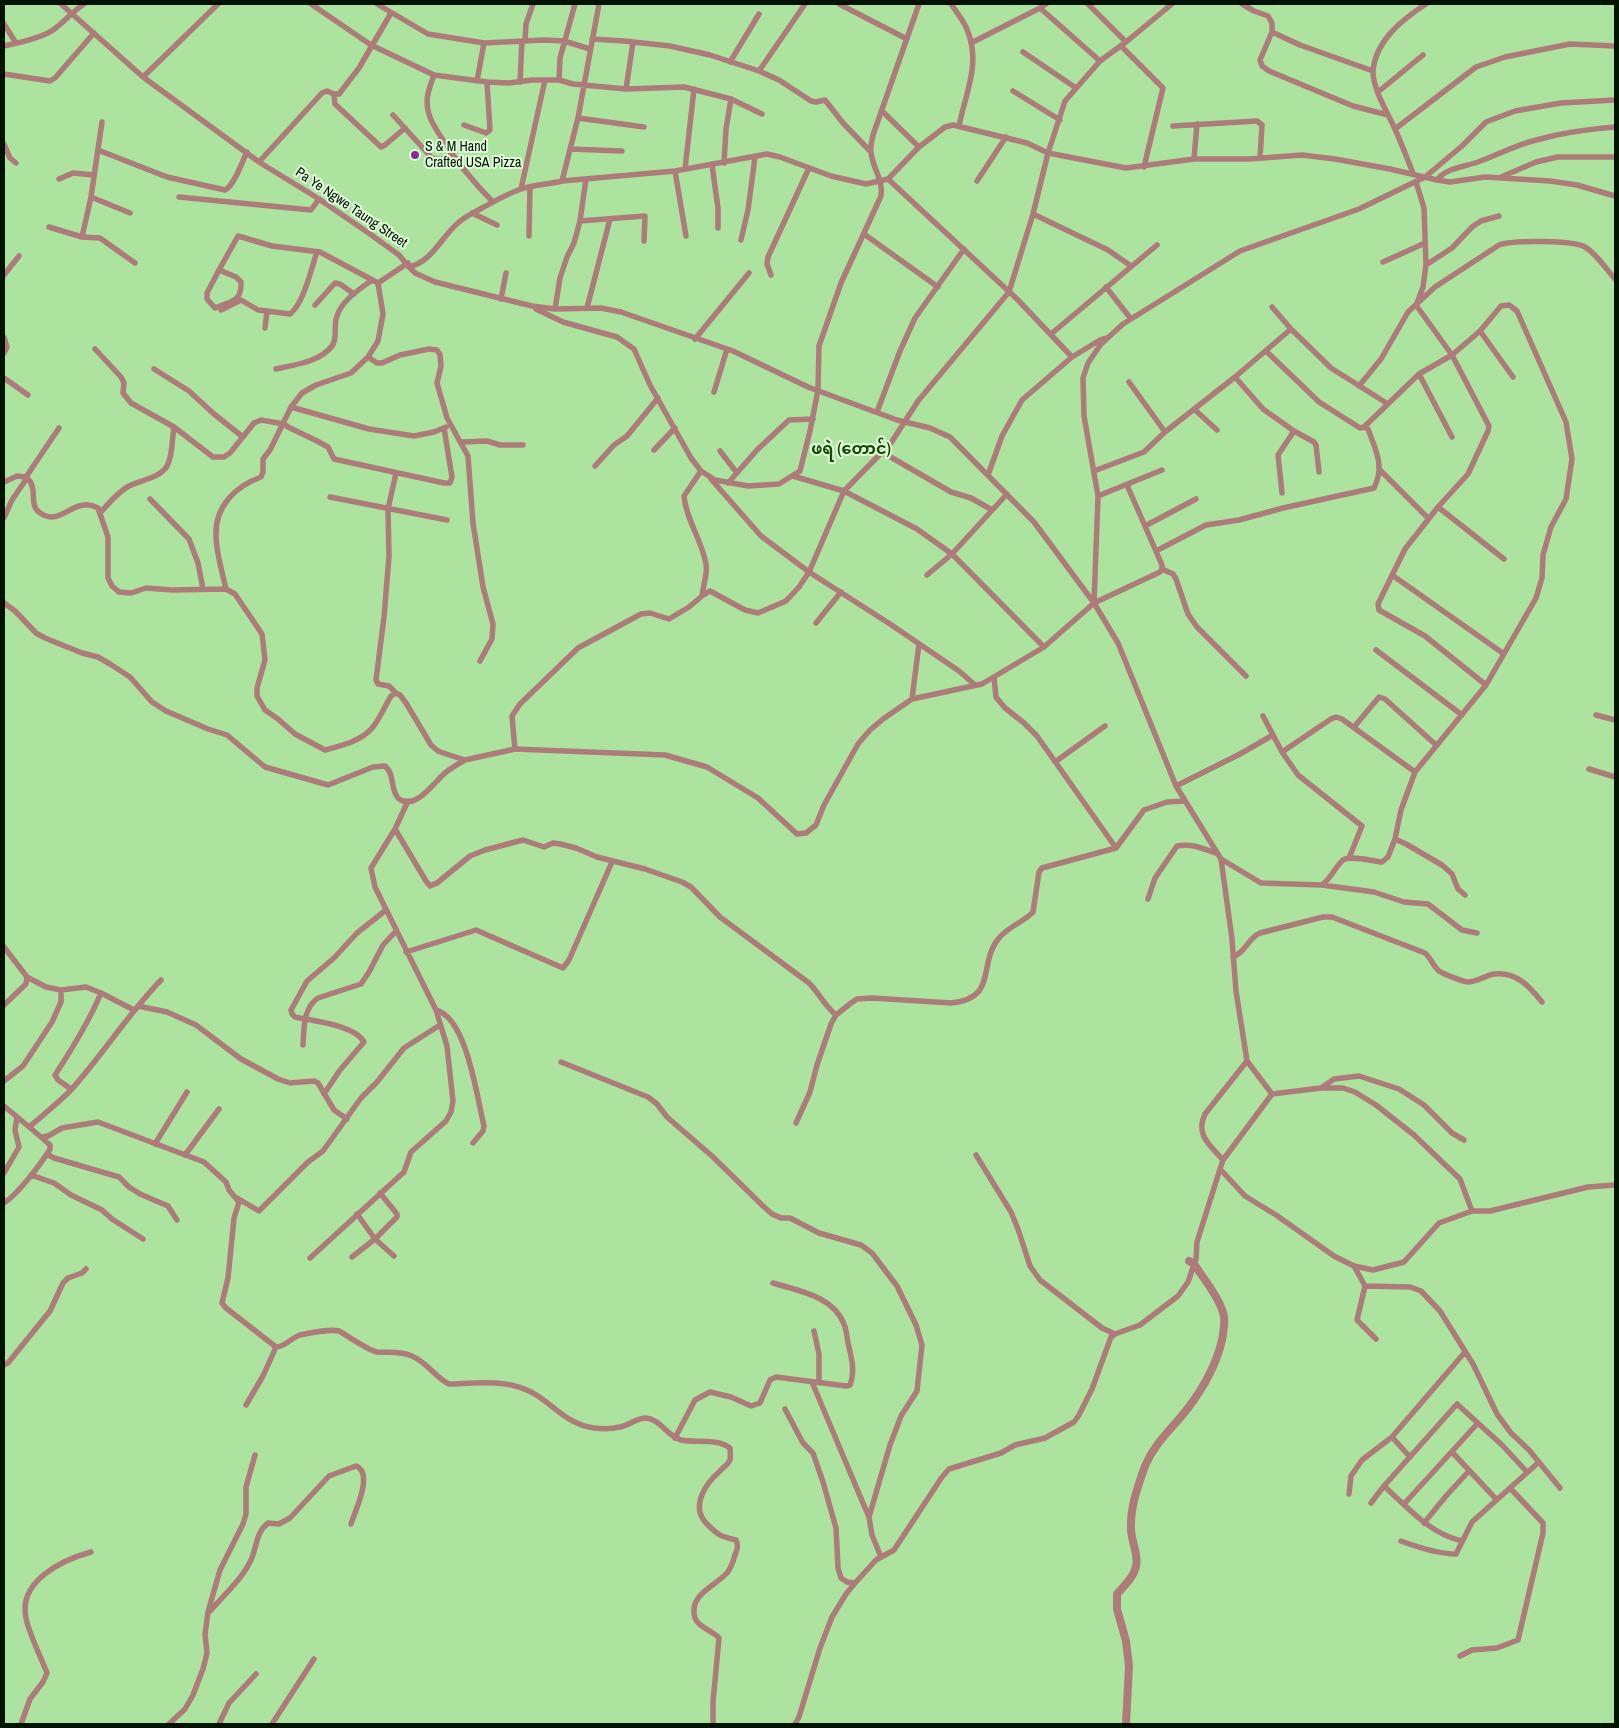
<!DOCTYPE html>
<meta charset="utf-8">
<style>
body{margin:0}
#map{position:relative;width:1619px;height:1728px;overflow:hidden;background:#ace49f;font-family:"Archivo Narrow",sans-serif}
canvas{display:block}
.frame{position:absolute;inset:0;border:5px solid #011200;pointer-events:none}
</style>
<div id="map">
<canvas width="1619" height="1728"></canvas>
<div class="frame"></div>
</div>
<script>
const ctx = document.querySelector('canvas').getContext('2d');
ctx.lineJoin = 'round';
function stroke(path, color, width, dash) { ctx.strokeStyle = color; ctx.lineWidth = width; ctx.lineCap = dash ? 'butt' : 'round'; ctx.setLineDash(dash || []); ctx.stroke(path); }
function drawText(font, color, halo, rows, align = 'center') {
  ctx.font = font + ' "Archivo Narrow","Noto Sans Myanmar",sans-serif'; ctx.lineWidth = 4; ctx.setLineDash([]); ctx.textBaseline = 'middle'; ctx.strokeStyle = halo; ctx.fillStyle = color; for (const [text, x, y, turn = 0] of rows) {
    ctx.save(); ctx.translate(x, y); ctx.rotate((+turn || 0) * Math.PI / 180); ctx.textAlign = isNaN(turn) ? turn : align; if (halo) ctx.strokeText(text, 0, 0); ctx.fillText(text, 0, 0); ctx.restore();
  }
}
stroke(new Path2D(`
 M61 4 143 77 259 162 319 199 370 234 399 255 409 267C433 261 441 237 459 222 466 216 475 212 482 208 495 201 507 194 521 189 534 185 549 184 562 181L578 118 599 4
 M311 4 371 45 434 75 487 82 509 83 532 80H559L573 84 626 89 684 87 731 99 762 114
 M377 4 428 34 484 43 544 40 564 41 590 49
 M839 4 907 39
 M951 4C956 11 962 19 966 27 982 62 966 91 959 126
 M1088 4 1126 42
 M1242 4 1254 11 1268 16 1272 23V32L1260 60 1262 66 1269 71 1353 106 1388 115
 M1040 8 1100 61
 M4 24 16 43
 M1272 32 1300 45 1373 71
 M592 39 624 41 670 46 710 55 759 71 779 80 811 101 816 102 825 100 843 123 870 151
 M525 41 526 24 533 4
 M971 43 1040 8 1046 4
 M4 46C18 43 42 38 53 30 64 22 72 12 84 4
 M1121 46 1163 88 1144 167
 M1023 52 1076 88
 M730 62 759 14
 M759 71 805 4
 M4 74 50 81 55 78 94 33
 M434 75C430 86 425 98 428 110 429 119 435 127 439 134 455 160 472 181 493 202
 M143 77 218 4
 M559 80 560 58 575 4
 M477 81 484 43
 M520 82 522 41
 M626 89 633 42
 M1013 91 1060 120
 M1378 92 1423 55
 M334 94 335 104 381 147 385 145 405 128
 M882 111 919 147
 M393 115 431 157C439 162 443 159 452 155
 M578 118 644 127
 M464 125 486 133 490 130 487 82
 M1173 126 1257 121 1262 125 1260 158
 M1395 129 1476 67 1505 57 1570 44 1615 46
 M4 144 10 158 16 163
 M570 149 622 151
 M98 150 167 177 225 190C234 186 242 162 247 152
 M1194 159 1197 124
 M259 162 322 93 327 91 334 94H339L359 68 391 13
 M724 163 726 129 731 99
 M712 165 718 208V228
 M685 169 694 89
 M675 171 686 236
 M1413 173C1407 158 1401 142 1394 127 1387 112 1372 87 1373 70 1376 40 1403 19 1426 4
 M1501 177 1536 162 1558 157H1615
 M59 179 73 173 94 175
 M888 179 1017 299 1072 357
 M1437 180C1446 168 1464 167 1478 162 1497 155 1516 145 1536 140 1561 133 1589 129 1615 127
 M562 181 675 171 767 154 780 157 831 176 866 184 888 179 919 147 945 127 953 125 1027 143 1048 153 1126 168 1194 159H1249L1302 155 1335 159 1390 169 1437 180 1450 182 1485 177 1550 181 1577 185 1615 196
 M977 181 1006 137
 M1416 182 1424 208 1426 265 1423 287 1417 303
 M521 189 545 80
 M91 197 130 213
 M179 197 311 210 319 199
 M472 213 497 225
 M1033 214 1108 250 1131 266
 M580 221 645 216 644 241
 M49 227 82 237 100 238 135 263
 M864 234 938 287
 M529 236 530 187
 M82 237 91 197 102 122
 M741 240 748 210 755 157
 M1383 262 1425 243
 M1426 265 1452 248 1472 227 1481 221 1499 216
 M409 267 415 273 435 282 532 306 555 309 601 308 621 312 733 351 808 387 897 420 930 428 950 437 1034 522 1094 603 1118 643 1176 786 1221 859 1261 883 1322 885 1374 892 1404 902 1428 904 1462 930 1477 933
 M219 270 207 293V299L215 308C231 301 242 302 241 282L236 277 219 270 238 236 272 246 320 252 378 283
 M4 275 19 256
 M771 275 767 264 768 257 809 168
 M378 283 408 263
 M1106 287 1131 319
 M501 299 506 273
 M315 305 335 283 340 284 354 294
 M1416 305 1452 355 1489 426 1488 431 1468 474 1438 507 1405 549 1378 604 1379 610 1425 636 1486 685
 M1272 307 1291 329 1331 368 1388 404
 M587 308 610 219
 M536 309 563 322 617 337 634 349 650 385 691 458 701 471 715 480 748 486 779 484 800 471 810 431 818 390 819 346 841 283 881 196C884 181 872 167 871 152 870 147 872 141 873 135L919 4
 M555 309 560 278 567 257 574 243 580 221 586 179
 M221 310 241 300 258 310 267 311
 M265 328 267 311 290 314C304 303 311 269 317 252
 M1480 331 1513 377
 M1051 334 1157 245
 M4 337 7 347 4 353
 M695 339 749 273
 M95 349 121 377 124 383 123 393 131 403 174 427 213 457H224L230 453 254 423 261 420 284 424 288 427 317 441 328 447 334 459 444 483H450L452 477 444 428
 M1266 351 1319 402 1360 428 1364 427 1419 374 1452 355 1480 331 1501 306 1509 305 1517 311 1566 422 1572 459 1566 499 1551 527 1543 555 1542 578 1536 598 1486 685 1415 772 1401 810 1395 839 1388 857 1382 862C1373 861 1350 855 1343 860 1335 867 1332 877 1322 885
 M368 357 377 363H382L400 355 429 349 437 350 440 355 441 366 437 383 447 418 468 456 473 523 483 587 493 624 492 639 480 661
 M154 369 189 391 214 414 243 437
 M276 369C294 365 320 362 332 346 338 338 333 325 337 316 342 300 360 289 372 280
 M1419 374 1452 437
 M1235 377 1263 409 1294 431 1314 442 1316 445 1319 472
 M4 378 28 395
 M1129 382 1165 432
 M1359 386 1381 359 1408 312 1435 287 1499 245C1512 240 1573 240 1585 247 1597 254 1606 269 1615 279
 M714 392 727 349
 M291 407 369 429 414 436 434 432 446 427
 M1194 409 1217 430
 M877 412 900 351 915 318 964 249
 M462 442 487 441 500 445H523
 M654 450 675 428
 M720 451 737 473
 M882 452 951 492 971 498 992 510
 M595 466 614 445 627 436 658 398
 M701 471 684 496C686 520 702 540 706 564 708 573 703 586 702 596
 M1094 471 1144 452 1165 432 1235 377 1291 329
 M1381 471 1428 518
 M988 475 1002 436 1022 400 1072 357 1100 340 1107 338
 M793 476 844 491 917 529 952 554 1044 647
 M26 477 59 428
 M711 479 761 536 809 572 890 624 959 671 975 685
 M4 482 17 476 26 477C28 479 30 481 31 483 37 495 27 509 46 516 63 522 77 496 98 508L108 537V578L112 586 119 592 131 593 146 588 172 590 226 589 235 594 262 634 265 660 257 688V696L265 710 278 719 295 734 325 750C341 746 362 741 373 727 380 718 385 706 391 696L396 693 400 695 406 703 431 745 438 751 446 754 465 760 515 749 665 755 707 767 758 798 797 834 806 833 816 825 824 805 858 744 870 730 883 719 912 699 982 684 1044 647 1094 603 1160 572 1162 569V565L1127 485
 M728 483 757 450 789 420 813 419
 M1282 493 1278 455 1294 431
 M1098 496 1162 470
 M330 497 447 520
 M150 499 189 539 198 563 203 589
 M1438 507 1504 559
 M100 513C109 503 118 492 129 486 141 480 160 478 167 466 173 455 172 438 174 427
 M4 518 12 500 27 478
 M1145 526 1196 499
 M1156 551 1206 525 1239 520 1283 508 1374 488C1385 466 1376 451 1368 429L1364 427
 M1162 569 1173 574 1176 579 1188 614 1197 627 1246 676
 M927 575 952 554 1007 494
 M1392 575 1504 654
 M226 589C222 571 216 552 216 535 215 506 236 486 261 477L263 472V459L270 450 291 407 302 393 316 385 351 373 368 357 378 341 383 314 378 283
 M4 603 15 611 36 633 45 638 82 653 98 657 110 664 130 677 152 702 166 711 208 729 227 735 265 767 328 785 373 767 385 766C395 774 390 789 398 798 414 813 435 781 445 773 451 768 458 764 465 760
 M1094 603 1098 496 1084 416 1083 378 1088 363 1101 344 1123 324 1240 251 1359 209 1425 177 1462 146 1486 122 1515 111 1561 103 1615 100
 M816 623 841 592
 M1376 650 1462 715
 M994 677 996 697 1005 708 1024 723 1037 736 1116 848
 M396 693 389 686 378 684 376 680 384 617 389 556 388 509 396 473
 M912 699 919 644
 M1596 715 1615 720
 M1263 716 1282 752 1298 775 1362 826 1349 858
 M1354 727 1379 697 1385 699 1436 745
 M515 749 512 716 520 704 578 648 641 614 650 613 669 619 689 607 702 596 710 591 745 610 758 613 786 601 799 587 809 572 844 491 891 443 918 401 1009 292 1033 214 1048 153 1065 101 1100 61 1126 42 1172 4
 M1282 752 1331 719 1336 717 1342 719 1415 772
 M1055 762 1105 726
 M1589 769 1615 777
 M1176 786 1240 754 1273 735
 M395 829 426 881 430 886 437 883 470 856 485 850 523 840 544 847 553 843 560 844 576 848 597 857 645 869 682 882 691 887 720 917 809 983C819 993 825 1006 836 1015
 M1395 839 1406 844 1442 865 1452 874 1458 889 1465 895
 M1221 859 1232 939 1236 991 1247 1061 1272 1094
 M1148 899 1155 878 1177 846C1192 843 1204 849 1218 854
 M4 947 27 977 46 987 61 990 86 987 101 993 134 1010
 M406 952 476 930 563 968 569 960 612 862
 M1233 957C1246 952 1248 938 1260 933L1323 917H1332L1425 953C1431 958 1433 966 1439 971 1443 974 1464 982 1468 982 1477 982 1486 975 1494 974 1516 971 1530 987 1542 1002
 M4 1005 26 984 27 977
 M138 1006 167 1012 196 1025 241 1059 278 1079 290 1083 314 1081 318 1083 334 1110 347 1119
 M436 1010C467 1018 477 1098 484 1126L483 1131 473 1143
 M303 1045C304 1029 303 1008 318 998L361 984 369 972 383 945 396 931
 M561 1062 648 1097 657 1104 667 1117 713 1157 763 1206 772 1214 781 1218H790L819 1233 861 1245 872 1253 897 1286 916 1325 922 1345 917 1391 901 1416 890 1445 869 1517
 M4 1081 23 1066 52 1022 61 1002V990
 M1321 1088 1334 1079 1359 1076 1399 1089 1424 1105 1452 1133 1464 1140
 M71 1089 58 1080 55 1075C72 1049 89 1022 101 993
 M324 1094 340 1070 364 1042C355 1025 313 1021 295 1017L292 1014 291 1010 307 981 334 958 357 933 386 910
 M4 1106 41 1137 48 1136 62 1128 98 1122 204 1162 226 1182 229 1190 239 1202 234 1218 228 1278 222 1303 226 1308 276 1347C285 1347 291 1338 300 1335 309 1333 331 1329 339 1331 348 1336 369 1351 377 1352 390 1353 400 1351 412 1356 428 1363 436 1378 449 1384 479 1383 512 1378 538 1396 557 1409 570 1425 594 1428 602 1429 612 1429 620 1427 629 1425 637 1418 646 1418 660 1419 668 1437 681 1440 695 1443 718 1438 730 1448 730 1451 731 1456 730 1460 728 1465 723 1467 720 1471 705 1484 690 1507 707 1524 719 1536 720 1536 736 1540 739 1546 737 1550 735 1555 733 1562 731 1568 727 1573 714 1587 688 1595 695 1618 698 1627 713 1631 719 1638L713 1702V1724
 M796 1123 810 1092 817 1065 831 1024 836 1015 851 1003 857 999 872 998 951 1003C999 998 977 964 999 938 1009 926 1024 922 1033 912L1039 872 1042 868 1116 848 1144 810 1167 802 1185 801
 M29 1127C43 1115 57 1104 70 1091 102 1056 127 1015 161 980
 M155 1144 187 1092
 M47 1154 54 1158 119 1177 129 1187 140 1194 168 1206 177 1220
 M185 1155 219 1109
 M976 1155 1011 1212 1018 1229 1030 1266 1040 1280 1102 1328 1115 1334
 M1223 1160C1210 1145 1195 1135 1205 1114L1247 1061
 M4 1173 19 1147 15 1130 17 1117
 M31 1175 54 1183 71 1195 102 1210 112 1219 143 1239
 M237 1198 259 1211 308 1162 323 1151 361 1098 377 1082 404 1048 440 1025
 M4 1203C18 1194 41 1164 50 1149V1145L41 1137
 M1472 1211 1460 1179 1414 1135 1376 1105 1355 1092 1343 1088H1321L1272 1094 1223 1160 1220 1169 1245 1196 1276 1215 1334 1256 1354 1266 1373 1270 1404 1262 1439 1223 1472 1211H1490L1588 1187 1615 1185
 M357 1214 375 1239 394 1256
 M352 1257 375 1239 397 1217V1214L380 1193
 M310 1258 404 1172 411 1152 446 1121 451 1112 453 1101 447 1046 436 1010 375 887 371 868 395 829 408 801
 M1354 1266 1365 1286 1357 1320 1376 1339
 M1365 1286 1410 1287 1421 1291 1440 1311 1473 1364 1497 1414 1511 1433 1529 1450 1560 1488
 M814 1331 819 1354V1383
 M4 1365 8 1363 50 1311 63 1283 68 1278 82 1273 86 1269
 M812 1382 860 1496 869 1517 872 1535 881 1557
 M246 1405 263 1376 276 1347
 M785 1409 803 1443 813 1453 823 1482 836 1528 838 1568 841 1578 847 1582 855 1583
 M1392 1437 1410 1457
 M675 1438 695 1400 710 1392 731 1397 751 1406 760 1403 770 1380 776 1377 846 1386 850 1385C855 1372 852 1360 849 1347 847 1340 847 1331 844 1324 833 1296 799 1291 773 1283
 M1452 1452 1496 1499
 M1384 1486C1407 1507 1430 1534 1462 1541
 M1349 1494 1351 1476 1362 1460 1392 1437 1465 1352
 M1371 1503 1384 1486 1457 1404 1502 1445 1527 1472
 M1404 1504 1477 1424
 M1424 1523 1446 1496 1469 1471
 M1401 1541C1417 1547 1439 1554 1456 1554L1472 1522 1539 1462
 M210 1611C224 1595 241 1580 250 1562 257 1549 255 1533 268 1523L279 1524 290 1518 329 1476 356 1466C374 1473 355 1511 351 1524
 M1460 1656 1472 1650 1497 1648 1518 1640 1543 1533V1523L1510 1488
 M21 1724 30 1699 43 1682 47 1673C41 1657 29 1634 26 1618 18 1581 62 1560 91 1552
 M169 1724 185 1709 193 1695 203 1669 207 1653 205 1634 208 1612 220 1570 243 1524 246 1514V1487L255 1455
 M219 1724 229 1703 256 1674
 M272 1724 314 1659
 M795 1724 799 1717 820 1648 832 1617 846 1594 855 1583 876 1560 894 1550 942 1477 949 1469 1001 1453 1015 1445 1045 1438 1074 1422 1079 1415 1092 1389 1111 1337 1115 1334 1140 1325 1178 1296 1188 1282 1196 1259 1197 1242 1220 1169`), '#ae7b7b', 5.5);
stroke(new Path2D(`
 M1126 1724 1129 1666 1126 1641 1117 1609V1594C1124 1586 1134 1577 1136 1566 1139 1556 1131 1540 1131 1529 1130 1507 1138 1486 1145 1466 1155 1442 1173 1428 1188 1408 1204 1387 1216 1366 1222 1340 1223 1334 1225 1324 1224 1317 1222 1301 1203 1278 1194 1264L1189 1261`), '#ae7b7b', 8);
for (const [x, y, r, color] of [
 [415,155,5,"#842b98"]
]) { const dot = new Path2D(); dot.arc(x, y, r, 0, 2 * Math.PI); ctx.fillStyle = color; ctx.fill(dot); stroke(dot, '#e0fcd9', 2); }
drawText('14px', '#011200', '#e0fcd9', [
 ["S & M Hand",425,147],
 ["Crafted USA Pizza",425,163]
], 'left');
drawText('14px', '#011200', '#e0fcd9', [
 ["Pa Ye Ngwe Taung Street",351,208,34]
]);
drawText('bold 16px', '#184b08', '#e0fcd9', [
 ["ဖရဲ (တောင်)",851,450]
]);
</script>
